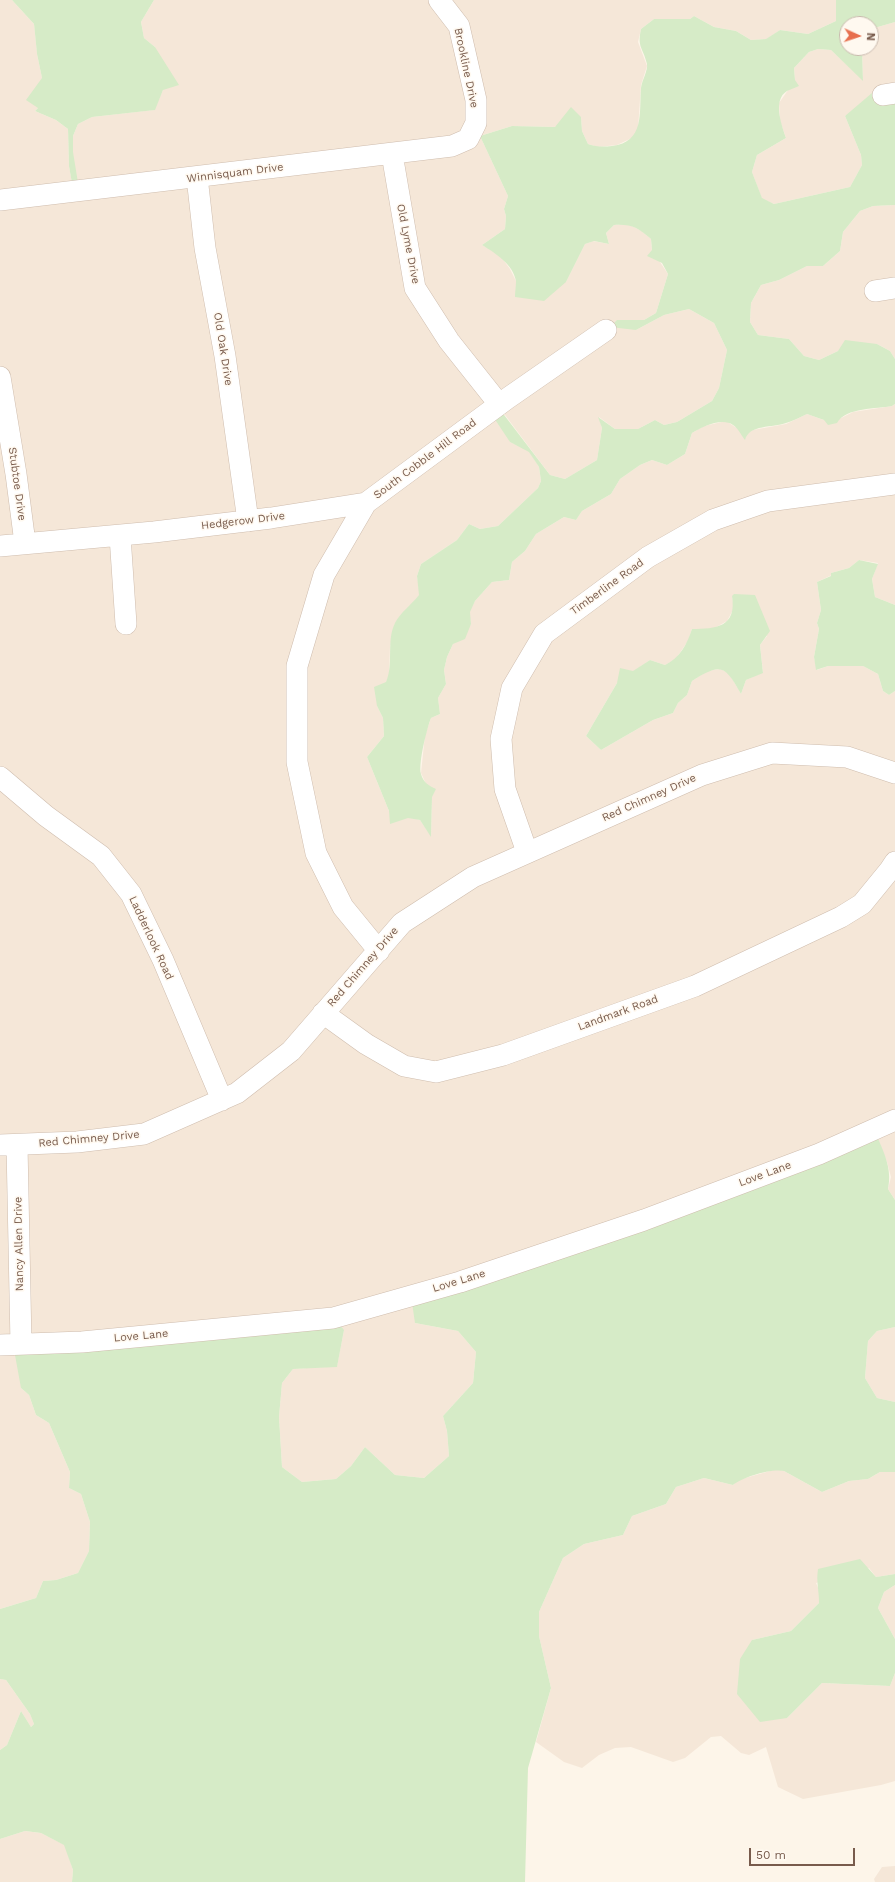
<!DOCTYPE html>
<style>
body{margin:0}
#map{position:relative;width:895px;height:1882px;overflow:hidden;background:#fdf5e9;font-family:"Work Sans",sans-serif}
canvas{display:block}
.north{position:absolute;left:839px;top:16px;width:40px;height:40px;box-sizing:border-box;background:#fff9f0;border:1px solid #c9baae;border-radius:50%;rotate:93deg;font-size:11px;font-weight:700;line-height:16px;text-align:center;color:#785b4c}
.north::after{content:'';display:block;margin:auto;width:14px;height:18px;background:#e76f4e;clip-path:polygon(50% 0,100% 100%,50% 72%,0 100%)}
.scale{position:absolute;left:749px;top:1848px;width:106px;height:18px;box-sizing:border-box;border:2px solid #785b4c;border-top:0;padding-left:5px;font-size:12px;line-height:14px;white-space:nowrap;color:#785b4c;-webkit-text-stroke:3px #fff9f0;paint-order:stroke}
</style>
<div id="map">
<canvas width="895" height="1882"></canvas>
<div class="north">N</div>
<div class="scale">50 m</div>
</div>
<script>
const ctx = document.querySelector('canvas').getContext('2d');
ctx.lineJoin = 'round';
function fillPath(path, color) { ctx.fillStyle = color; ctx.fill(path, 'evenodd'); }
function stroke(path, color, width, dash) { ctx.strokeStyle = color; ctx.lineWidth = width; ctx.lineCap = dash ? 'butt' : 'round'; ctx.setLineDash(dash || []); ctx.stroke(path); }
function drawText(font, color, halo, rows, align = 'center') {
  ctx.font = font + ' "Work Sans",sans-serif'; ctx.lineWidth = 3; ctx.setLineDash([]); ctx.textBaseline = 'middle'; ctx.strokeStyle = halo; ctx.fillStyle = color; for (const [text, x, y, turn = 0] of rows) {
    ctx.save(); ctx.translate(x, y); ctx.rotate((+turn || 0) * Math.PI / 180); ctx.textAlign = isNaN(turn) ? turn : align; if (halo) ctx.strokeText(text, 0, 0); ctx.fillText(text, 0, 0); ctx.restore();
  }
}
fillPath(new Path2D(`
 M0 0H12L34 24 37 54 42 78 38 108 35 111 56 120 68 129 69 166 73 188V136L78 124 92 117 154 110 163 90 155 47 144 38 141 22 154 0H836V21L808 34 780 30 767 39 751 40 736 31 714 27 694 16 690 19H654L641 29 638 42 647 66 641 85 638 129 634 137 617 145 598 147 588 144 582 131 581 117 555 127 512 126 480 136 508 196 504 209 506 216 505 229 482 245 499 254 510 269 516 281 566 282 585 244 593 241 609 244 606 233 614 225 628 224 642 231 651 239 652 250 668 274 656 313 644 320H617L636 330 664 315 689 309 714 323 727 350 719 388 712 401 677 422 664 425 655 420 638 429H615L599 417 602 428 597 460 565 479 550 475 499 407 510 442 529 451 539 467 541 481 538 488 498 526 480 529 469 524 457 540 421 564 417 576 420 595 395 624 390 647 389 675 377 706 383 718 384 736 367 757 389 811 420 820 431 836 432 797 421 773 425 735 431 718 440 714 438 698 446 684 444 670 447 657 453 644 471 624 469 612 475 601 492 582 509 580 512 562 525 551 536 534 564 517 576 520 582 511 611 494 620 479 640 465 652 460 667 465 685 454 692 433 704 426 726 421 746 434 753 430 786 424 807 414 824 420 839 419 853 412 892 406 895 404V605L875 597 872 579 878 563 859 560 849 568 831 573 832 575 817 582 821 610 817 623 819 629 814 657 817 670 828 666H863L878 674 883 691 889 695 895 691V1200L888 1189 891 1177 887 1162 874 1130 415 1323 458 1331 476 1352 473 1383 443 1416 447 1431 449 1456 424 1478 395 1475 365 1447 351 1466 336 1479 302 1482 282 1467 279 1417 282 1383 293 1369 337 1366 344 1330 21 1388 29 1395 36 1415 49 1423 70 1472 69 1488 81 1494 90 1522 89 1551 78 1573 56 1580 43 1581 36 1598 0 1609ZM732 596 767 636 760 645 763 672 746 680 741 694 729 673 720 669 707 671 692 681 687 695 678 703 673 713 653 720 601 750 586 736 617 683 650 660 665 665 675 660 688 641 692 629H713L727 621 734 608Z
 M895 22V91L845 116 861 155 862 165 850 187 774 204 762 199 752 172 757 155 786 138 780 121 779 103 795 80 794 68 809 52 818 49 831 50 863 80 862 48H871V29Z
 M895 205V359L890 351 877 344 838 351 819 360 804 356 789 339 758 335 750 322 751 303 761 285 779 280 807 266H823L840 251 843 232 860 211 873 206Z
 M895 1327V1402L877 1398 865 1378 868 1341 877 1331Z
 M777 1469 784 1471 822 1492 849 1481 868 1479 880 1472H895V1574L876 1577 869 1568 816 1583 819 1590V1603L791 1631 752 1640 787 1718 822 1683 890 1686 895 1673V1781L881 1785 803 1799 778 1787 766 1747 749 1755 741 1753 721 1736 711 1737 685 1758 673 1762 631 1747 615 1748 599 1755 582 1768 564 1762 536 1742 551 1688 539 1636V1612L563 1558 584 1544 623 1535 632 1516 666 1504 676 1487 704 1478 733 1485 738 1480Z
 M895 1585V1639L878 1608 884 1592Z
 M0 1679 6 1680 30 1714 34 1724 31 1727 21 1711 7 1745 0 1750Z
 M25 1831 41 1833 65 1845 73 1870 72 1882H0V1839Z
 M895 1866V1882H875L874 1879 882 1867Z`), '#f5e7d8');
fillPath(new Path2D(`
 M12 0H154L141 22 144 38 155 47 179 85 163 90 155 110 92 117 78 124 73 136V152L79 189H73L69 166 68 129 56 120 35 111 38 108 26 100 42 78 37 54 34 24Z
 M836 0H895V22L871 29V24H847V48H862L863 81 831 50 818 49 809 52 794 68 795 80 799 86C795 88 791 89 787 91 772 100 782 126 786 138L757 155 752 172 762 198 774 204 850 187 862 165 861 155 845 116 872 93 883 95 895 91V205L873 206 860 211 843 232 840 251 823 266H807L779 280 761 285 751 303 750 322 758 335 789 339 804 356 819 360 838 351 845 340 877 344 890 351 895 359V404L892 406C877 409 846 407 837 423L828 425 824 420 807 414C800 417 793 421 786 423 773 428 749 424 745 440 741 435 738 428 733 425 722 417 702 427 692 433L685 454 667 465 652 460 640 465 620 479 611 494 582 511 576 520 564 517 536 534 525 551 512 562 509 580 492 582 475 601 470 612 471 624 465 639 453 644 447 657 444 670 446 684 438 698 440 714 431 718C427 728 418 764 421 774 423 782 429 786 436 789L432 797 431 837 420 820 408 818 390 824 389 811 367 757 384 736 383 718 377 706 374 687 386 682C394 664 386 641 395 623 400 613 412 604 419 595L417 576 421 564 457 540 469 524 480 529 498 526 538 488 541 481 539 467 529 452 510 442 490 412 498 407 550 475 565 479 597 460 602 428 598 417 615 429H638L655 420 664 425 677 422 712 401 719 388 727 350 714 323 689 309 664 315 636 330 610 327 617 320H644L656 313 668 274 662 263 647 256 652 250 651 239C638 228 632 224 614 225L606 233 609 244 594 241 585 244 566 282 544 301 515 297C515 293 516 286 516 281 513 264 495 253 482 245L505 229 506 216 504 209 508 196 480 136 512 126 555 127 571 107 581 117 582 131 588 144C597 147 603 147 612 146 645 142 639 113 641 88 642 80 648 71 647 64 643 47 637 48 641 29L654 19H690L694 16 714 27 736 31 751 40 766 39 780 30 808 34 836 21Z
 M859 560 878 564 872 579 875 597 895 605V691L889 695 883 691 878 674 863 666H828L816 670 814 657 819 629 817 623 821 610 817 582 831 576V573L849 568Z
 M734 594 755 595 770 631 760 645 763 673 746 680 741 694C725 666 722 662 692 681L687 695 678 703 673 713 653 720 601 750 586 736 617 683 620 668 633 671 650 660 665 665C680 658 687 644 692 629 716 629 737 627 732 596Z
 M874 1129C882 1149 893 1167 888 1189L895 1200V1327L877 1331 868 1341 865 1378 877 1398 895 1402V1472H880L868 1479 849 1481 822 1492 784 1471C772 1468 742 1477 733 1485L704 1478 676 1487 666 1504 632 1516 623 1535 584 1544 563 1558 539 1612V1636L551 1688 528 1768 525 1882H72L73 1870 64 1845 41 1833 25 1831 0 1839V1750L7 1745 21 1711 31 1727 34 1724 30 1714 6 1680 0 1679V1609L36 1598 43 1581 56 1580 78 1573 89 1551 90 1522 81 1494 69 1488 70 1472 49 1423 36 1415 29 1395 21 1388 13 1344 334 1318 344 1330 337 1367 293 1369 282 1383 279 1417 282 1467 302 1482 336 1479 351 1466 365 1447 395 1475 424 1478 449 1456 447 1431 443 1416 473 1383 476 1352 458 1331 415 1323 411 1296Z
 M860 1559 876 1577 895 1574V1585L884 1592 878 1608 895 1639V1673L890 1686 822 1683 787 1718 760 1722 737 1694 740 1659 752 1640 791 1631 819 1603C819 1590 816 1582 818 1569Z`), '#d6ebc7');
const minor = new Path2D(`
 M883 95 895 93
 M392 154 415 288 449 341 499 404
 M197 177 205 248 225 356 248 521
 M0 200 452 146 468 139 476 123V100L459 26 439 0
 M875 291 895 288
 M0 377 16 474 25 543
 M120 536 126 624
 M0 546 154 532 271 518 366 503
 M0 777 46 816 101 856 131 894 163 960 222 1100
 M527 852 505 789 501 739 512 688 544 634 648 557 713 520 768 501 895 484
 M379 951 343 907 316 853 297 762V666L324 575 366 503 508 398 606 330
 M323 1013 366 1044 404 1066 436 1072 503 1055 695 986 841 917 862 904 889 871 895 862
 M0 1145 77 1142 144 1134 237 1093 291 1051 402 923 473 877 702 775 772 753 847 757 895 773
 M17 1145 21 1344
 M0 1345 82 1342 333 1318 460 1282 644 1220 819 1154 895 1120`);
stroke(minor, '#cfbdae', 22);
stroke(minor, '#fff', 21);
drawText('11px', '#785b4c', '#fff9f0', [
 ["Brookline Drive",466,68,78],
 ["Winnisquam Drive",235,173,-7],
 ["Old Lyme Drive",408,244,79],
 ["Old Oak Drive",223,349,81],
 ["South Cobble Hill Road",425,459,-37],
 ["Stubtoe Drive",17,484,82],
 ["Hedgerow Drive",243,521,-7],
 ["Timberline Road",607,587,-36],
 ["Red Chimney Drive",649,798,-24],
 ["Ladderlook Road",151,938,65],
 ["Red Chimney Drive",363,967,-49],
 ["Landmark Road",618,1013,-20],
 ["Red Chimney Drive",89,1139,-5],
 ["Love Lane",765,1174,-20],
 ["Nancy Allen Drive",19,1244,-91],
 ["Love Lane",459,1281,-17],
 ["Love Lane",141,1336,-5]
]);
</script>
